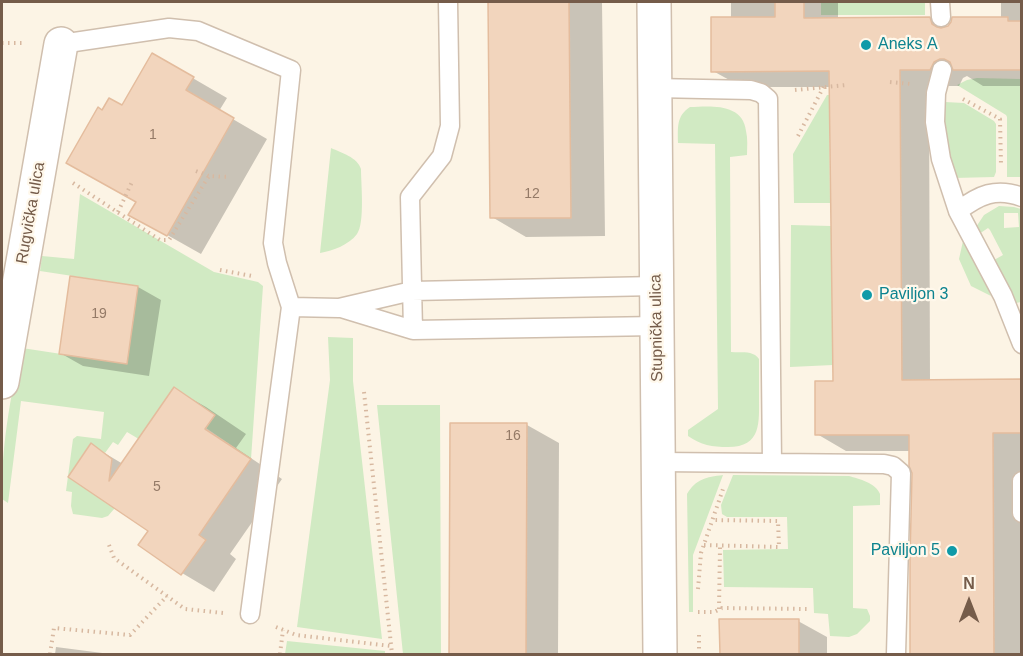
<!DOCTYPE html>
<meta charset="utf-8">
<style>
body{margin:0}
#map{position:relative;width:1023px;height:656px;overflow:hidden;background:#fcf4e5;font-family:Helvetica,sans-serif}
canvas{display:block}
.frame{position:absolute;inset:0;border:3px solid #755c4a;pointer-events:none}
.north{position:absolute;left:939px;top:572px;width:60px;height:60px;-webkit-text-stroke:4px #fff8eb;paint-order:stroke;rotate:0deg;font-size:16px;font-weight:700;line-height:24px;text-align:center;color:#755c4a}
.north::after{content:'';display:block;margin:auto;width:21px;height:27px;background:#755c4a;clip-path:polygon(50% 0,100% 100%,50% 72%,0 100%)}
</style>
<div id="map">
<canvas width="1023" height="656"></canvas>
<div class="frame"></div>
<div class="north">N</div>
</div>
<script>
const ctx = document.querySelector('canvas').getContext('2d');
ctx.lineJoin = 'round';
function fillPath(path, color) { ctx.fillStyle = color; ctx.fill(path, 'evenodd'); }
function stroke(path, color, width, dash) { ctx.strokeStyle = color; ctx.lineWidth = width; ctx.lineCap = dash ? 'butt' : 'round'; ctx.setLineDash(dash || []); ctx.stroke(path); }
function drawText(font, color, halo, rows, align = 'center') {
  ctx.font = font + ' Helvetica,sans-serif'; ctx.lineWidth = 4.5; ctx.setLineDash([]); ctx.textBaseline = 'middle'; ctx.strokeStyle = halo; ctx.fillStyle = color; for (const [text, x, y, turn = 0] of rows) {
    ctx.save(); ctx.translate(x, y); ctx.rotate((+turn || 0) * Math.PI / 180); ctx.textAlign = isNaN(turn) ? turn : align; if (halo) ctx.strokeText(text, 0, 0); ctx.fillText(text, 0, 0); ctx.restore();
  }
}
fillPath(new Path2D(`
 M821 2H925V15H821Z
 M977 78 1021 79V177H1007V117L1006 115 957 85 967 80Z
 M827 95H829L830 203H794L793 154Z
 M945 102 964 103 994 121 996 124V172L994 177 954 178 945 146Z
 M690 107C711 106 743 103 746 131 748 139 747 147 747 155L730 157 731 352C741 353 753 350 759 359 759 371 759 384 759 397 759 422 762 447 728 447 712 447 701 445 688 436V430L718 409 715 144 678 143C678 128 676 116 690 107Z
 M331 148C342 153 357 157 361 169 361 184 365 223 357 234 349 245 332 251 320 253Z
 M80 194 214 272 258 282 263 286 251 459 206 428 215 415 174 387 147 426 142 441 127 432 118 445 113 442 105 453 90 444 68 477 121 501 108 516 102 518 73 514 71 506 72 492 66 491 73 439 77 436 101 439 104 412 21 401 8 503 2 499C1 451 10 395 22 348L127 364 138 286 40 271 42 256 74 259Z
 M999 206 1014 207 1021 209V302L1016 303 994 260 1003 255 990 230 988 228 979 234 976 227 984 215ZM1004 213H1018L1019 227 1004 228Z
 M791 225 831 226 833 365 790 367Z
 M963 241 985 282 991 296 971 286 959 259Z
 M328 337 353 338V381L382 639 297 627 330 380Z
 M377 405H440L441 654H403Z
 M723 475 693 555V612H689L687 494C696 479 706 477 723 475Z
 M733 475 849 476C859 479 876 483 880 494 880 495 880 505 880 505L853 506V608L867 609 870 616V621L857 634 849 637 830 636 828 614 814 613 813 588 724 587 723 550 788 549 787 517H727L722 514 721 505Z
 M287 641 385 651V654H285Z`), '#d1eac3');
fillPath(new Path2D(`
 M490 2H602L605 236 526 237 492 217Z
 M731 2H838V19H929L946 28 1001 18V2H1022V86H983L967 76 963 78 959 86H929L930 381H1022V654H912L911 558 914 473 911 451H846L817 434 834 383 831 87H742L713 71 731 18Z
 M153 55 227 98 219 111 267 139 201 254 130 214 137 202 103 112 122 107Z
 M72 278 138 287 161 300 149 376 83 366 60 353Z
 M174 389 206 407 246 434 236 448 282 479 230 554 236 559 214 592 182 573 150 530 70 476 91 445 123 464Z
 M451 425H527L559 443 558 654H450Z
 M720 621H798L827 637V654H721Z
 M56 647 110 654H55Z`), '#0003');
const building = new Path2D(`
 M488 2H569L571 218H490Z
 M775 2H804V18L930 17 932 24 937 27 941 28 948 26 951 22 952 17H1008V21H1022V70H953L950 62 944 59H940L934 62 930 70H900L902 380 1022 379V433H993L994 654H910V558L912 473 909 466V435H815V381H833L829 71 711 72V17H775Z
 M152 53 194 77 186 90 234 118 167 236 128 215 136 202 66 163 98 107 102 110 109 98 122 105Z
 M70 276 138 286 127 364 59 354Z
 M174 387 215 415 205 429 251 459 199 535 206 540 181 575 138 545 148 531 68 477 91 443 112 459 109 481Z
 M450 423H527L526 654H449Z
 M719 619H799V654H720Z`);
fillPath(building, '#f2d5bd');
stroke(building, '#e4bc9d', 1.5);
const lane = new Path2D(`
 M940 2 941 17
 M61 44 169 28 198 31 291 70 273 243 277 263 291 307 250 614
 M942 70 936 93 935 122 941 159 958 211 1003 296 1022 344
 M655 88 751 90 761 93 768 99 772 463
 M958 211C979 195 996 187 1022 197
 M291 307 339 308 412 291 656 286
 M341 308 413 330 657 326
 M413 330 410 197 442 156 450 126 448 2
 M658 462 884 464 893 466 901 473 896 654
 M1022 481V513`);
const street = new Path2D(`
 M654 2 660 654
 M2 382 61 44`);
stroke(lane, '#d0bfae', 21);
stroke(street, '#d0bfae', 36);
stroke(new Path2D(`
 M2 43H25
 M890 82 911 84
 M795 90 846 85
 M963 99 1000 119 1001 165
 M798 136 824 86
 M196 171 209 176
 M73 183 160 240H169L209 176 229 177
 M118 212 132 182
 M220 270 252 276
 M364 392 392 654
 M109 545 114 558 185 609 223 613
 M704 545 779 547 778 521 712 520
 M698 589 701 553 723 489
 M719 609 720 547
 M698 612H714L722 608 808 609
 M276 627 296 635 391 646
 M699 635V654
 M50 654 54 628 130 635 167 596
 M280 654 283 630`), '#d7b8a0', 4, [1.5, 4.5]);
stroke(lane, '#fff', 18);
stroke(street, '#fff', 33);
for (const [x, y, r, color] of [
 [866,45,6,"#0f9aa8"],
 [867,295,6,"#0f9aa8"],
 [952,551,6,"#0f9aa8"]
]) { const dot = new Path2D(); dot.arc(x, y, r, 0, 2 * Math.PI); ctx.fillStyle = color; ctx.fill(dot); stroke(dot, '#fff8eb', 2); }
drawText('14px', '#947a67', null, [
 ["1",153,135],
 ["12",532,194],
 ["19",99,314],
 ["16",513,436],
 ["5",157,487]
]);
drawText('16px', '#0d838f', '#fff8eb', [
 ["Aneks A",878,45],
 ["Paviljon 3",879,295],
 ["Paviljon 5",940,551,"right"]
], 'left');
drawText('16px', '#755c4a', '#fff8eb', [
 ["Rugvička ulica",31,213,-80],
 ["Stupnička ulica",657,328,-91]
]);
</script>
